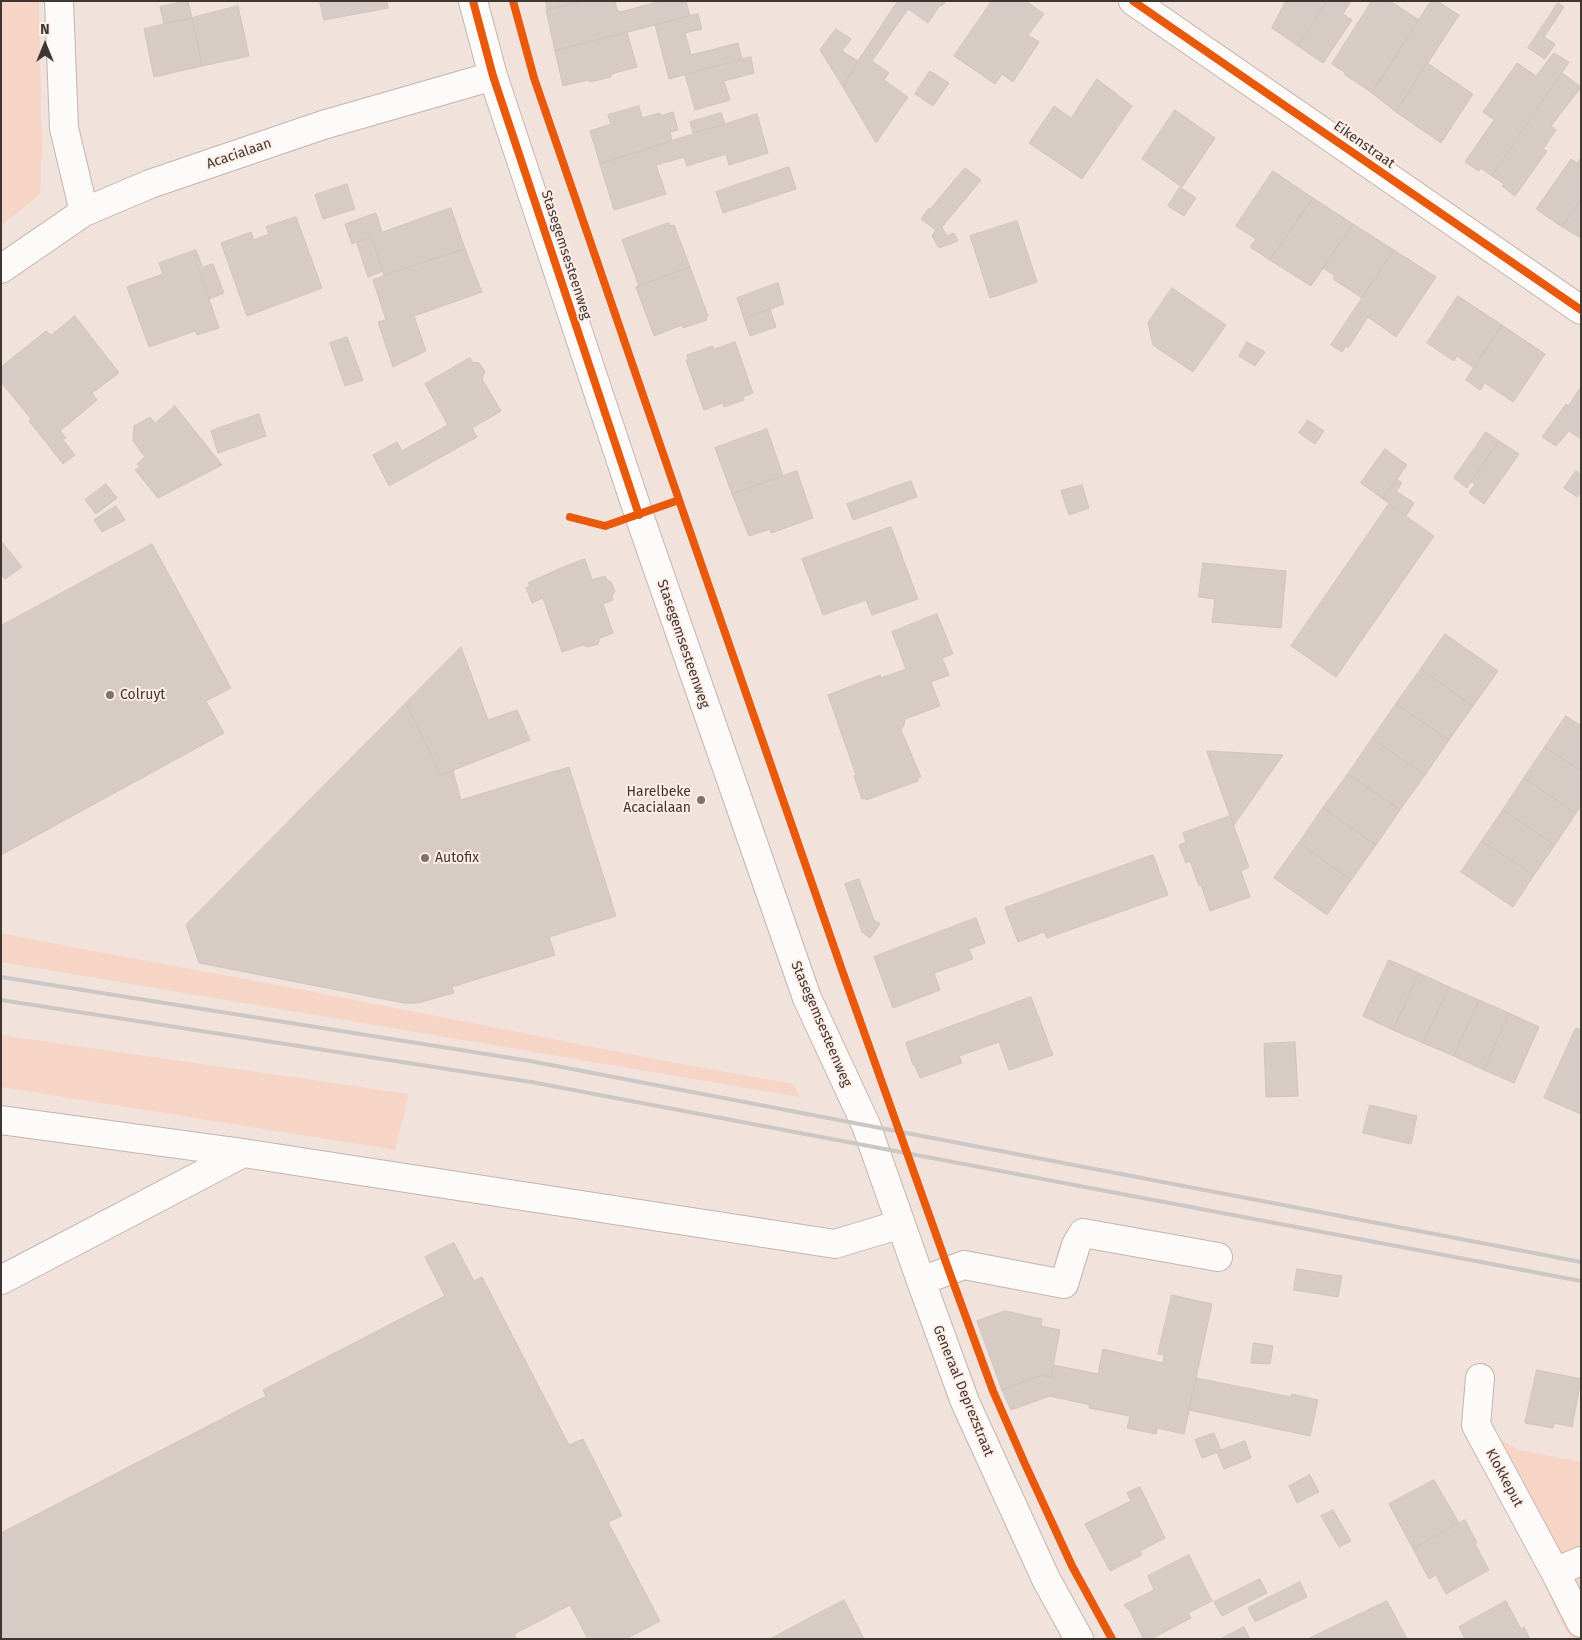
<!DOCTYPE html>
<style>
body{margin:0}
#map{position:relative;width:1582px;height:1640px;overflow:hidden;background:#f1e2db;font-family:"Fira Sans",sans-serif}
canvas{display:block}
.frame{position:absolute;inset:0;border:2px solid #3f3531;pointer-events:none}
.north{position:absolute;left:20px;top:20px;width:50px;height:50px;-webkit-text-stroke:4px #feeee7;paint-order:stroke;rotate:0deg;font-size:14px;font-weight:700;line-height:20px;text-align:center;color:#3f3531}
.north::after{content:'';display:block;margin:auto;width:18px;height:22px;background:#3f3531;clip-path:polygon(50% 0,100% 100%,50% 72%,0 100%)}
</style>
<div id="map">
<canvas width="1582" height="1640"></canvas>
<div class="frame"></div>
<div class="north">N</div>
</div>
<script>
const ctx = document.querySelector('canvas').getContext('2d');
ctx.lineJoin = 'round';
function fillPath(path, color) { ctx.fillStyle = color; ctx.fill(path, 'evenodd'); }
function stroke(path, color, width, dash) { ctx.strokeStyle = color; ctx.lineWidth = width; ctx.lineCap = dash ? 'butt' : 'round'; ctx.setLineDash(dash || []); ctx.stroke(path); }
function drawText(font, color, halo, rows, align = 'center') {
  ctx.font = font + ' "Fira Sans",sans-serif'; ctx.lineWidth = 4; ctx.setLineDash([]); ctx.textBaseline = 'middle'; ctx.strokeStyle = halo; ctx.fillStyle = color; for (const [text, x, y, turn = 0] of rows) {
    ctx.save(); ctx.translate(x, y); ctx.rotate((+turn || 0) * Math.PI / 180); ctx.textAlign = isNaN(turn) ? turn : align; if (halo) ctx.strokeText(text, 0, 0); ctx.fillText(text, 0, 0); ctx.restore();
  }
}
fillPath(new Path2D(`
 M1 1H39L42 149 40 194 1 226Z
 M1 933C115 956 230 975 344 998 494 1027 643 1058 794 1084L800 1097 1 962Z
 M1 1035 409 1094 395 1150 1 1087Z
 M1500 1440 1519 1450 1581 1462V1639H1572L1563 1625 1525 1542 1469 1442Z`), '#f6d5c6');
const building = new Path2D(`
 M188 1 192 18 164 24 160 7Z
 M320 1H387L388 8 324 20Z
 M546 1H584L547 10Z
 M584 1H615L617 10 620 12 662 1H686L690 16 555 51 546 10Z
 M898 1H946L942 6 940 5 928 23 908 9 872 61 889 73 884 80 908 97 876 143 843 87 858 61Z
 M992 1H1026L1044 14 1028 35 1039 42 1013 82 1002 74 995 84 954 56Z
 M1286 1H1327L1298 46 1272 28Z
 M1327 1H1351L1343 14 1352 20 1323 63 1298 46Z
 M1372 1H1390L1419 20 1372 93 1344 74 1346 73 1332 64Z
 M1431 1H1437L1459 15 1396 112 1372 93Z
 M1558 3 1564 7 1544 37 1555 44 1545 59 1528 48Z
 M238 6 249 56 202 66 192 18Z
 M698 14 702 29 685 33 691 55 738 43 742 59 669 79 655 25Z
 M192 18 202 66 154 77 144 29Z
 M836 29 851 39 842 51 858 61 843 87 820 50Z
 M627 32 637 67 611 74V77L590 82 588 80 563 86 555 51Z
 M1554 53 1569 62 1492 176 1481 168 1479 171 1465 162 1494 120 1483 112 1517 63 1536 76Z
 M751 57 754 73 724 81 730 100 695 110 685 75Z
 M1427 63 1473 94 1441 143 1396 112Z
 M930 71 949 83 933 106 915 94Z
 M1562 73 1581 87 1551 126 1556 130 1543 149 1547 151 1515 196 1502 186 1504 184 1492 176Z
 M1097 79 1132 106 1082 179 1029 143 1054 106 1071 118Z
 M639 106 642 118 660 113V116L673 112 678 130 670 132 672 141 600 164 590 131 611 124 608 115Z
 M1175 110 1215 138 1182 187 1142 159Z
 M721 113 725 124 693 133 690 122Z
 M757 114 768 153 729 165 726 154 687 166 684 157 656 165 666 194 614 210 600 164Z
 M1581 158V199L1562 227 1536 209 1571 159 1577 163Z
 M789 167 796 189 723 213 716 192Z
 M965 168 981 180 942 227 947 236 954 233 958 241 939 248 932 236 936 230 921 219 929 208 930 209Z
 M1273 171 1313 198 1270 260 1250 247 1256 239 1236 226Z
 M347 184 355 209 323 219 315 195Z
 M1180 187 1196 198 1184 216 1168 206Z
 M1313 198 1353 224 1311 286 1270 260Z
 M1581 199V238L1562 227Z
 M451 208 465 249 384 275 371 237 352 244 345 224 376 213 382 232Z
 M296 217 322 288 247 316 221 243 251 232 254 240 269 234 266 227Z
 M1017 221 1037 282 990 298 970 236Z
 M669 223 670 226 674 225 690 267 639 286 622 240Z
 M1353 224 1394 250 1362 298 1333 279 1335 276 1323 268Z
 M371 237 383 271 368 277 357 243Z
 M465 249 482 292 414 316 426 351 393 367 378 322 386 320 373 280Z
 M196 250 202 266 198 267 219 328 197 335 195 331 149 347 127 287 163 274 159 263Z
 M1394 250 1436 277 1396 337 1368 317 1348 348 1346 346 1342 352 1331 345Z
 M213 264 224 293 209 299 199 269Z
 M690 267 708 316 706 317 707 320 683 328 682 325 654 336 636 287Z
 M778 283 784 304 744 319 737 298Z
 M1172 288 1226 325 1193 372 1153 345 1148 323Z
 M1458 296 1502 325 1474 368 1457 356 1454 361 1427 343Z
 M770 309 776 327 750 336 744 319Z
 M75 316 119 373 92 393 97 400 60 431 66 438 63 440 75 455 63 464 29 421 31 419 1 382V367L46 331 51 335Z
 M1502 325 1545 354 1513 402 1485 383 1480 390 1466 380Z
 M347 337 363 380 345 386 330 343Z
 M735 342 753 393 743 397 744 400 724 407 723 403 704 410 686 360 688 359 687 355 713 346 714 349Z
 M1247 342 1265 352 1255 366 1239 356Z
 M470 358 472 362 479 363 485 372 482 379 501 411 472 428 477 437 389 486 373 455 397 442 402 451 448 425 425 384Z
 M1581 387V439L1569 431 1556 446 1542 437 1566 404 1568 406Z
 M175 406 222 465 158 498 135 470 140 467 137 464 145 457 133 441 134 426 150 417 155 423Z
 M259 414 266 436 218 453 211 431Z
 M1308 420 1324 431 1315 444 1299 433Z
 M767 429 783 476 732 494 715 448Z
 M1486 432 1499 441 1467 488 1454 478Z
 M1499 441 1519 454 1484 504 1469 493 1475 484 1471 482Z
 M1385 449 1407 465 1383 499 1361 483Z
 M797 471 813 518 771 533 770 529 749 536 732 494Z
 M1576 471 1581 475V492L1577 497 1564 488Z
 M1397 479 1402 483 1396 491 1414 503 1406 516 1383 499Z
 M911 481 917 497 853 520 847 504Z
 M106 484 117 498 96 514 85 500Z
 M1082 485 1089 508 1069 515 1061 491Z
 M1389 504 1434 536 1336 677 1291 646Z
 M116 506 125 520 102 532 94 520Z
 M891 527 918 599 872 615 866 600 823 615 802 559Z
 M1 541 22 567 5 579 1 574Z
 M152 544 231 688 206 701 224 733 1 855V626Z
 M585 559 592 580 605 576 607 580 611 582 615 591 612 596 613 600 603 604 613 633 600 638 598 644 588 647 583 645 562 652 543 598 532 603 526 588 530 586 528 583 563 567Z
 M1203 563 1286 571 1281 628 1212 622 1215 599 1199 597Z
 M937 614 953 654 942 658 949 675 931 682 940 706 905 719 904 725 901 730 921 777 917 778 918 781 866 800 865 798 862 799 854 776 856 775 828 695 880 675 881 678 906 669 892 632Z
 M1445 634 1498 671 1473 706 1421 669Z
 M461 647 488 720 517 710 530 740 441 775 406 703Z
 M1421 669 1473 706 1449 740 1396 704Z
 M406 703 441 775 453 771 461 800 569 767 616 916 549 937 555 955 452 987 454 993 418 1003H404L199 963 186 925Z
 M1396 704 1449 740 1425 775 1372 739Z
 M1566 716 1581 726V771L1545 747Z
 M1372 739 1425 775 1400 810 1348 774Z
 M1545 747 1581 771V806L1576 813 1524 778Z
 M1207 751 1283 755 1234 825 1230 816Z
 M1348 774 1400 810 1376 845 1323 808Z
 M1524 778 1576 813 1555 845 1503 810Z
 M1323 808 1376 845 1351 880 1299 843Z
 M1503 810 1555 845 1534 875 1482 841Z
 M1230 816 1249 867 1241 871 1250 897 1210 911 1201 885 1199 886 1190 861 1186 863 1179 845 1186 842 1183 833Z
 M1482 841 1534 875 1513 907 1461 872Z
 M1299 843 1351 880 1327 915 1274 878Z
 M1153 855 1168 895 1047 938 1044 932 1018 942 1005 908Z
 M859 879 874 920 880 924 870 938 862 932 845 884Z
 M976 918 985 943 969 949 973 959 934 973 940 990 893 1008 874 957Z
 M1389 960 1419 973 1393 1030 1363 1016Z
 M1419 973 1449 987 1423 1043 1393 1030Z
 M1449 987 1479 1000 1454 1056 1423 1043Z
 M1031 997 1053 1055 1009 1070 999 1042 959 1056 962 1063 920 1078 914 1064 913 1065 906 1043Z
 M1479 1000 1509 1013 1484 1070 1454 1056Z
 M1509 1013 1539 1027 1514 1083 1484 1070Z
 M1576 1028 1581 1030V1114L1544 1098Z
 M1295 1042 1298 1096 1266 1097 1264 1044Z
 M1370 1105 1417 1116 1411 1144 1363 1133Z
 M454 1243 474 1281 482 1277 569 1445 583 1439 622 1516 608 1522 660 1621 626 1639H588L570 1605 514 1634 517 1639H1V1533L266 1396 263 1390 445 1296 425 1257Z
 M1297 1269 1342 1276 1338 1297 1294 1290Z
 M1172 1295 1212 1304 1184 1434 1157 1428 1156 1434 1127 1428 1130 1416 1089 1408 1090 1405 1050 1396 1011 1410 1002 1390 1042 1375 1051 1377 1053 1365 1098 1374 1103 1349 1163 1363 1164 1355 1158 1354Z
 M1005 1311 1042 1319 1041 1326 1060 1330 1051 1377 1042 1375 1002 1390 977 1321Z
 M1254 1343 1273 1346 1270 1364 1251 1363Z
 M1537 1370 1581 1379 1572 1427 1554 1423 1553 1428 1525 1423Z
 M1196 1378 1291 1397 1292 1394 1318 1400 1310 1436 1189 1410Z
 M1214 1433 1221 1451 1202 1458 1195 1440Z
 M1245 1441 1251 1458 1224 1469 1217 1452Z
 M1310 1475 1319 1492 1297 1503 1289 1486Z
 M1434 1480 1459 1523 1413 1549 1389 1504Z
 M1140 1487 1165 1538 1140 1551 1142 1555 1110 1571 1085 1524 1131 1501 1127 1493Z
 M1333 1510 1351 1541 1339 1547 1321 1516Z
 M1465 1520 1477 1543 1475 1544 1489 1570 1446 1594 1436 1575 1429 1579 1413 1549Z
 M1189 1555 1212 1601 1188 1613 1191 1618 1151 1639H1141L1143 1638 1129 1609H1127L1124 1605 1154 1590 1148 1576Z
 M1260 1579 1267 1593 1222 1616 1214 1602Z
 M1300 1582 1307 1597 1255 1622 1248 1608Z
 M844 1600 864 1639H770Z
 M1387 1601 1407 1639H1308Z
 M1506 1601 1521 1629 1524 1627 1530 1639H1465L1459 1627Z
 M1244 1627 1250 1639H1221Z`);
fillPath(building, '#d7cbc6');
stroke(building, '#cfc4be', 1);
const minor = new Path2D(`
 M59 1 64 128 84 212
 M473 1 493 76 639 515 807 998 866 1125 921 1281 965 1402 1046 1579 1079 1639
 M1133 1 1581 310
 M1 269 84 212 150 184 323 125 493 76
 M1 1120 243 1153 835 1244 901 1224
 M1 1280 243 1153
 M921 1281 964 1265 1064 1284 1076 1245 1083 1233 1218 1257
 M1480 1378 1476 1425 1555 1572 1581 1623
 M1555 1572 1581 1561`);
stroke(minor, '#c1b5b0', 30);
stroke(minor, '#fdfbfa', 28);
stroke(new Path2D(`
 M1 977 530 1061 1581 1262
 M1 1000 531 1082 1581 1281`), '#cbc7c6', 4);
stroke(new Path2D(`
 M473 1 493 76 639 515
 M513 1 534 78 679 500 843 973 949 1271 993 1391 1025 1464 1072 1566 1112 1639
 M1133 1 1581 310
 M570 517 605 526 679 500`), '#e8590c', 8);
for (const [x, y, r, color] of [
 [110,695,5,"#7d726c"],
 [701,800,5,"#7d726c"],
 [425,858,5,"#7d726c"]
]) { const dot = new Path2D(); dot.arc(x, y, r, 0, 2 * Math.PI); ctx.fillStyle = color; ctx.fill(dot); stroke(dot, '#feeee7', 2); }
drawText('14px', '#3f3531', '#feeee7', [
 ["Eikenstraat",1364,145,35],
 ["Acacialaan",239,154,-19],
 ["Stasegemsesteenweg",566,255,72],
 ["Stasegemsesteenweg",683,644,71],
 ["Stasegemsesteenweg",821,1024,67],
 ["Generaal Deprezstraat",963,1391,68],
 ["Klokkeput",1504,1478,62]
]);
drawText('14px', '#3f3531', '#feeee7', [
 ["Colruyt",120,695],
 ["Harelbeke",691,792,"right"],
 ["Acacialaan",691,808,"right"],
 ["Autofix",435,858]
], 'left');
</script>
